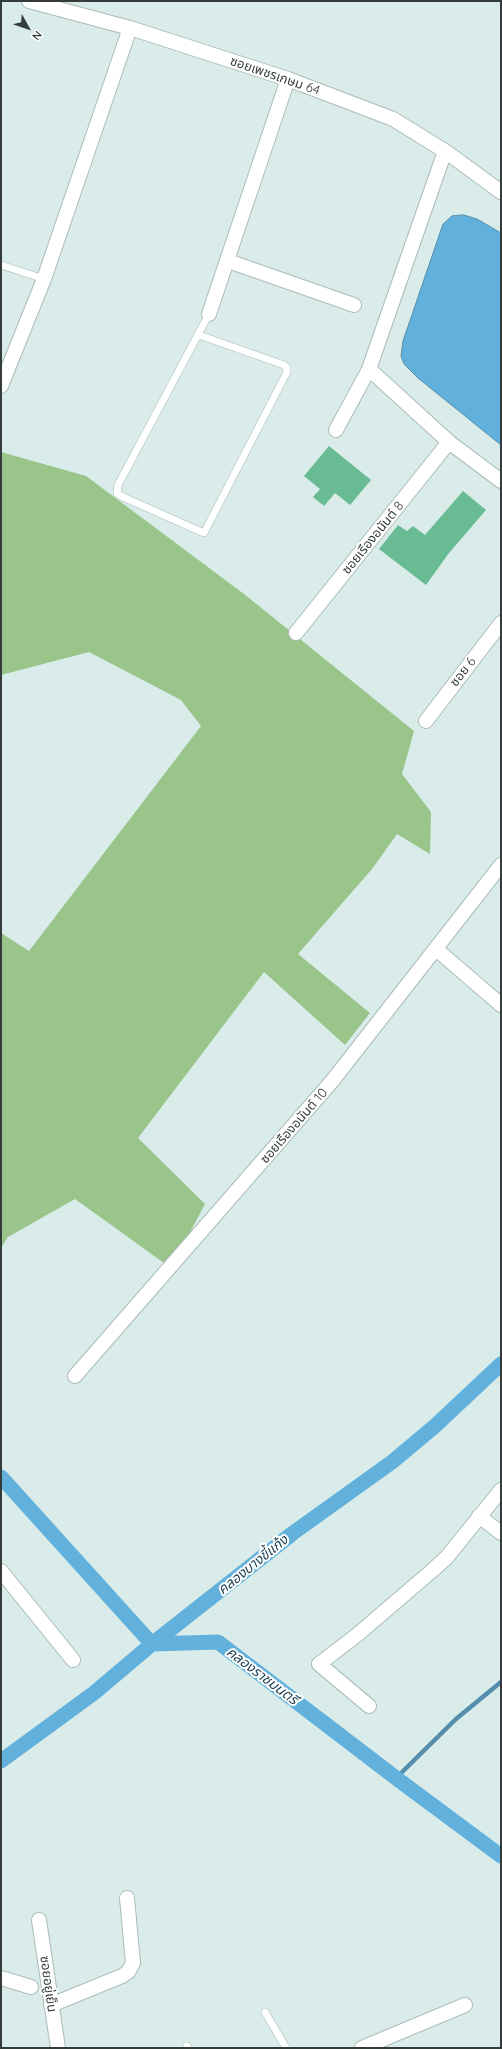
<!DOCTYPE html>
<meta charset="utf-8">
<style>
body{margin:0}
#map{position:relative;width:502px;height:2049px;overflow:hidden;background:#d9ece9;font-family:Quicksand,sans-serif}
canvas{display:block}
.frame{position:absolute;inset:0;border:2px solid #343c3b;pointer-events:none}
.north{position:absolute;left:8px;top:8px;width:40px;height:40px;-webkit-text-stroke:3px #fff;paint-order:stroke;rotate:130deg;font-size:11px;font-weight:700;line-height:16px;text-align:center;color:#343c3b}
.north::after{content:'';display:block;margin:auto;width:14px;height:18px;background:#343c3b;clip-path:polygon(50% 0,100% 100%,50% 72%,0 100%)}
</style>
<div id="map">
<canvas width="502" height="2049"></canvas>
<div class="frame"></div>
<div class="north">N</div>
</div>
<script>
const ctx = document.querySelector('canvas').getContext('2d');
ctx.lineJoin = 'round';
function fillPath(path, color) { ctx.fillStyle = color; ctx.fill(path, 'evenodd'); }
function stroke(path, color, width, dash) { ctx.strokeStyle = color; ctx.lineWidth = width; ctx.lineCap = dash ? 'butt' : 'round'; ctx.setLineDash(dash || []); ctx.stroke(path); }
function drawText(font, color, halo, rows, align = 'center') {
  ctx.font = font + ' Quicksand,"Noto Sans Thai",sans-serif'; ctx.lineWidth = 4; ctx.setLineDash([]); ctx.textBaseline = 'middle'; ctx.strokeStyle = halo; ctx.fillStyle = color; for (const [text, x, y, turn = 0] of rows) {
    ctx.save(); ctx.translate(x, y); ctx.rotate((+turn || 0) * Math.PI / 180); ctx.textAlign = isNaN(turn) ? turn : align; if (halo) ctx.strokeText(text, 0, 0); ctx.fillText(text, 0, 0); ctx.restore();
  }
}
fillPath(new Path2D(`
 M1 452 86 476 244 594 414 731 402 774 431 812 430 854 397 834 372 869 298 954 370 1013 345 1045 264 972 138 1138 205 1204 171 1268 75 1199 8 1237 1 1248V933L29 951 201 726 181 700 89 652 1 675Z`), '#99c48a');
const water = new Path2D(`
 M464 215 477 219 501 233V445L418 378 404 364 401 356 403 341 443 224 452 216Z`);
fillPath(water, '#61b1dc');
stroke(water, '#548eac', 1);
stroke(new Path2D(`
 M396 1778 456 1719 501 1682`), '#548eac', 4.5);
stroke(new Path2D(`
 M1 1477 152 1644 218 1642 396 1778 501 1856
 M1 1761 94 1693 152 1644 293 1533 392 1462 435 1426 501 1364`), '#61b1dc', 15);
fillPath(new Path2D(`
 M329 446 371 480 350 505 335 493 324 506 313 497 320 489 304 476Z
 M463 491 486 510 449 553 426 585 379 549 398 525 407 531 413 526 425 535Z`), '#68bb93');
const service = new Path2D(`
 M1 265 44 279
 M199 335 284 365 287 368V372L204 533 123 497 117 493 118 485 209 314
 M265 2012 286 2048
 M187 2046 188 2048`);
const minor = new Path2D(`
 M29 1 130 28 288 79 393 119 445 151 501 192
 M228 261 354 305
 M209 314 288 79
 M369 369 449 442 501 481
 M1 386 44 279 130 28
 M336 430 369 369 445 151
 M296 633 449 442
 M426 721 501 623
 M436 949 501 1005
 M75 1376 333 1080 501 865
 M479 1516 501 1533
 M1 1571 73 1660
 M369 1706 319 1664 357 1635 434 1569 447 1557 501 1490
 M39 1920 58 2048
 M1 1978 31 1987
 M51 2005 122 1976 128 1972 133 1963 127 1898
 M362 2048 465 2005`);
stroke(service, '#aabcb9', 8);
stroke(minor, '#aabcb9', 16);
stroke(service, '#fff', 7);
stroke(minor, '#fff', 14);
drawText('13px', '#343c3b', '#fff', [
 ["ซอยเพชรเกษม 64",275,76,19],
 ["ซอยเรืองอนันต์ 8",373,538,-51],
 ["ซอย 6",463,672,-52],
 ["ซอยเรืองอนันต์ 10",294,1126,-49],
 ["ซอยอยู่เย็น",48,1984,82]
]);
drawText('italic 14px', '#204356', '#fff', [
 ["คลองบางขี้แก้ง",253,1565,-39],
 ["คลองราชมนตรี",262,1676,37]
]);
</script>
